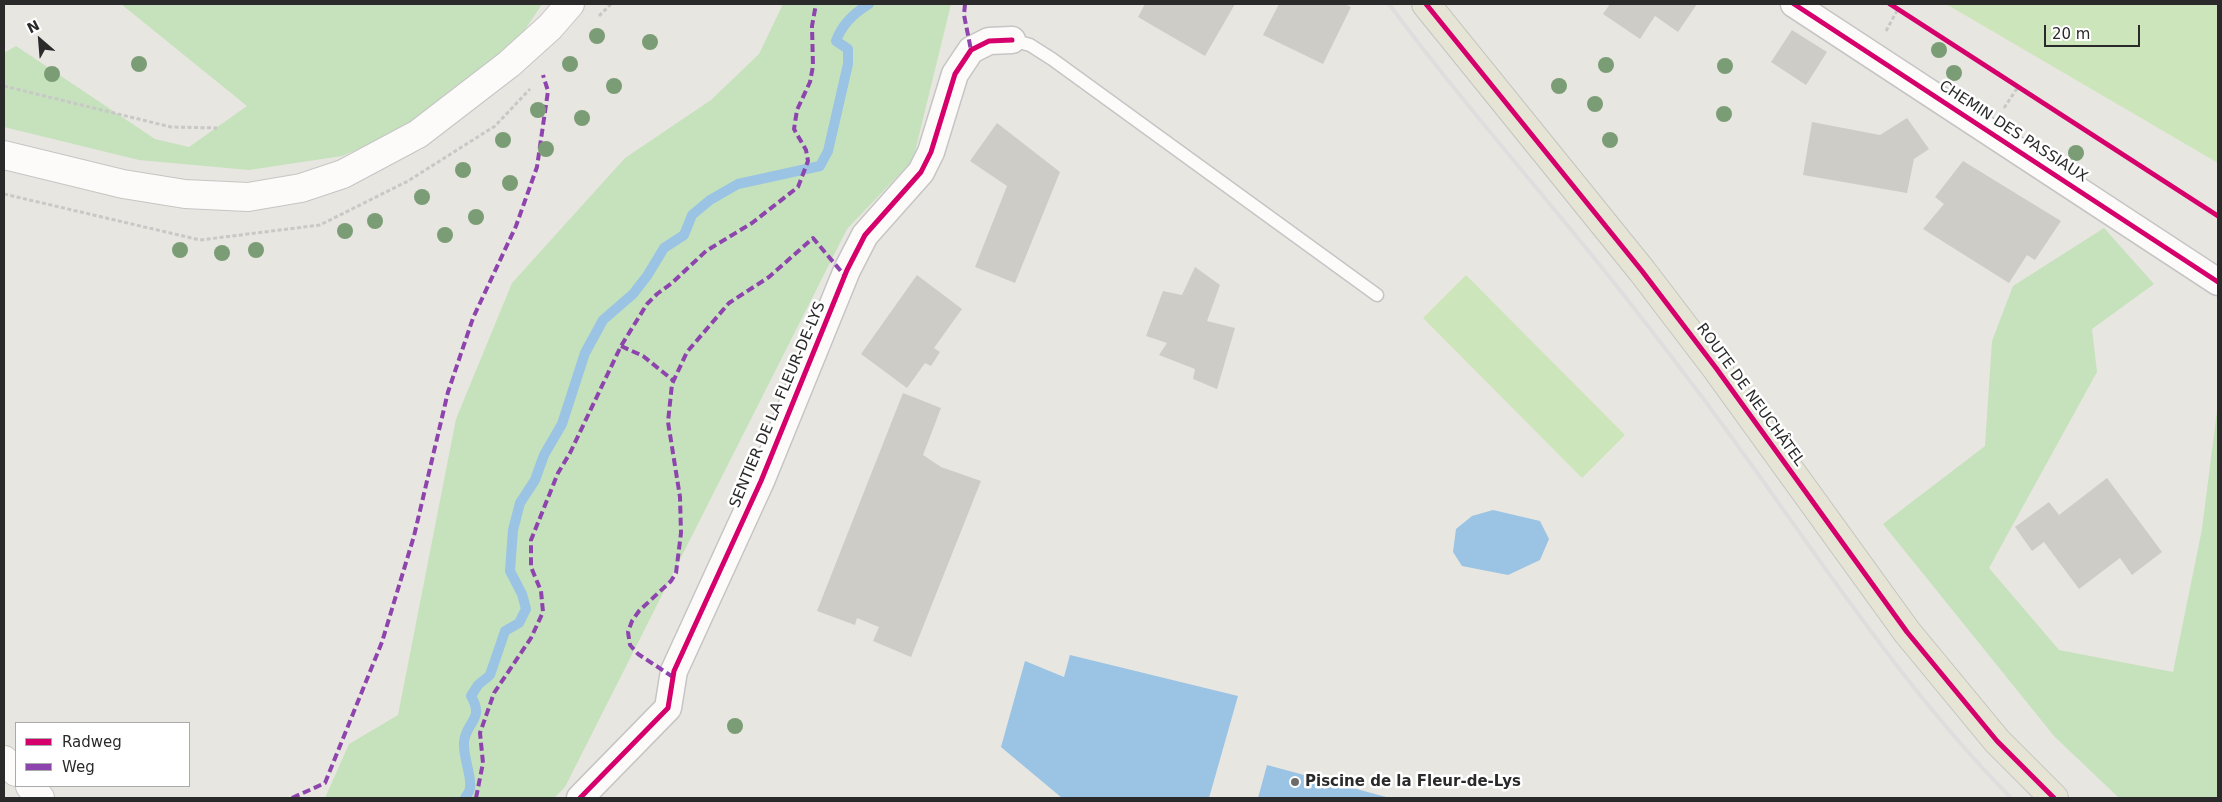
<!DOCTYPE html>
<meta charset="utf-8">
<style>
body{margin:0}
#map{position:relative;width:2222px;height:802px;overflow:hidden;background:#e8e6e0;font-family:"DejaVu Sans",sans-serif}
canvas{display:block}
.frame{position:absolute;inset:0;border:5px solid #2a2a2a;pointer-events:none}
.legend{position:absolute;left:15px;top:722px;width:175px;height:65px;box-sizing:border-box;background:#fff;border:1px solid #aaa;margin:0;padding:6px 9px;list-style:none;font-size:15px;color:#2a2a2a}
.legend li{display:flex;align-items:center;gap:10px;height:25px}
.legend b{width:25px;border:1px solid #aaa}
.north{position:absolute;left:15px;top:15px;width:50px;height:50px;-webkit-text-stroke:4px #fff;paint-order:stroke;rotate:333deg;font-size:14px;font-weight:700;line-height:20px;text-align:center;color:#2a2a2a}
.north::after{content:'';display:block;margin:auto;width:18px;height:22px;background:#2a2a2a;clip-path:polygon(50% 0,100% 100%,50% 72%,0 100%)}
.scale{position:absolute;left:2044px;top:25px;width:96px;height:22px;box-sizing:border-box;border:2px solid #2a2a2a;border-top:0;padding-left:6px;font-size:15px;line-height:18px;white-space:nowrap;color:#2a2a2a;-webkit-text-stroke:4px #fff;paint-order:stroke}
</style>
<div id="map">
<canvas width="2222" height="802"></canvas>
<div class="frame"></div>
<ul class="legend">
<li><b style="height:6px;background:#d6006c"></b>Radweg</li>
<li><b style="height:6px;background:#8e44ad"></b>Weg</li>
</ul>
<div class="north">N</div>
<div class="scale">20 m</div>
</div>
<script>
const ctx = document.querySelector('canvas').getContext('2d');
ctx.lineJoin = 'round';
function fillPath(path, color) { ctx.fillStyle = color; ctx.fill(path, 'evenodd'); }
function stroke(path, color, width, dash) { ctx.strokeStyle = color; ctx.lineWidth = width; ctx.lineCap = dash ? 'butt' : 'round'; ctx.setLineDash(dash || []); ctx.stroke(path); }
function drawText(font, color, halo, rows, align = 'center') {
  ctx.font = font + ' "DejaVu Sans",sans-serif'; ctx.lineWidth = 5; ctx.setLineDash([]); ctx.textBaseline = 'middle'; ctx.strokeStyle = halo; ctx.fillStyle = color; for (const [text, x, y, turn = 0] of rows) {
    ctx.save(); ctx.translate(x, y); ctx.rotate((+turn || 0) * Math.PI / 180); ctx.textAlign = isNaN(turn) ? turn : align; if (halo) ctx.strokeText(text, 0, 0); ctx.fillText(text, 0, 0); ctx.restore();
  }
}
fillPath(new Path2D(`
 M121 4H542L511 51 416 125 342 156 249 170 139 160 4 127V53L16 46 155 139 189 147 247 106Z
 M783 4H951L913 160 847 229 565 787 554 798H325L349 744 398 715 456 419 512 283 625 158 711 100 759 54Z
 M2104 228 2154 284 2092 329 2097 372 1989 568 2059 650 2173 672 2202 529 2218 403V798H2119L2054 736 1883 524 1985 446 1992 341 2013 286Z`), '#c5e2bc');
fillPath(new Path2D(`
 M1946 4H2218V163Z
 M1466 275 1625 435 1582 478 1423 318Z`), '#cde5ba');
fillPath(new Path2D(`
 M1493 510 1540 521 1549 539 1540 560 1508 575 1462 566 1453 552 1456 529 1472 516Z
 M1070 655 1238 696 1209 798H1062L1001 747 1025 661 1064 677Z
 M1267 765 1390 798H1258Z`), '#9ac3e4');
stroke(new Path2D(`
 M465 798C467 795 470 791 470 788 472 776 463 758 464 742 466 721 485 720 471 696L478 685 490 675 505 631 519 623 526 609 522 594 510 571 513 530 520 503 535 480 544 455 562 424 585 353 603 320 633 294 647 276 664 248 684 235 692 215 710 200 738 184 820 166 828 151 848 64V49L836 41C842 24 854 13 869 4`), '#9ac3e4', 10);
fillPath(new Path2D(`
 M1145 4H1235L1205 56 1138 17Z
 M1279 4H1344L1351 7 1323 64 1263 35Z
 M1610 4H1697L1678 32 1655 16 1640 39 1603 14Z
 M1792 30 1827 52 1806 85 1771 62Z
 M1907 118 1929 149 1914 159 1907 193 1803 175 1812 122 1880 135Z
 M997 123 1060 172 1015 283 975 267 1007 186 970 161Z
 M1963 161 2061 221 2035 260 2027 255 2009 283 1923 229 1944 204 1935 197Z
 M1195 267 1220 285 1207 321 1235 328 1217 389 1193 379 1195 369 1159 355 1167 343 1146 336 1163 291 1182 295Z
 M917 275 962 309 934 348 940 352 931 366 925 363 907 388 861 354Z
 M903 393 941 408 923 455 941 467 981 481 911 657 873 641 879 627 857 618 855 625 817 611Z
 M2107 478 2162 552 2132 575 2120 558 2079 589 2044 542 2032 551 2015 527 2049 502 2059 515Z`), '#cdccc7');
const service = new Path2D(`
 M1012 40 1030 45 1052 59 1377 295`);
const minor = new Path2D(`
 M1794 4 2218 282
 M580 798 668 708 674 671 761 481 847 270 865 235 921 172 931 152 955 74 971 50 989 41 1012 40`);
const tertiary = new Path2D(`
 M4 155 123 184 185 194 248 197 301 188 343 174 418 134 509 64 550 27 570 4
 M4 760 16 772
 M30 786 40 798`);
const primary = new Path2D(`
 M1426 4 1642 271 1716 368 1907 632 1997 741 2054 798`);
stroke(service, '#c6c5c5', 15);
stroke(minor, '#c6c5c5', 29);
stroke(tertiary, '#c6c5c5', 30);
stroke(primary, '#c4c4c1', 30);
stroke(new Path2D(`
 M599 16 611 4
 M1886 31 1898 9
 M4 86 171 127 217 128
 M2004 108 2018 87
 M4 194 200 240 320 225 408 181 495 126 530 89
 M2218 215V216`), '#c8c8c7', 3, [4, 2.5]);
stroke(service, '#fcfbfa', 12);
stroke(minor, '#fcfbfa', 26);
stroke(tertiary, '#fcfbfa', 28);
stroke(primary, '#e5e4d5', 28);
stroke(new Path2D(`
 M1389 4C1451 88 1520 167 1586 248 1627 298 1666 349 1705 401 1805 535 1893 678 2011 798`), '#dedede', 4);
stroke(new Path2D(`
 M965 4 964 15 971 50
 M621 346 643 356 674 381
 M673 677 638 654 630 645 628 632 632 621 639 611 671 581 676 573 681 533 680 497 668 422 672 384 687 352 729 303 769 277 813 238 845 276
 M292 798 325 783 382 642 414 536 448 392 473 318 516 226 537 167 548 91 543 75
 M476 798 483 763 480 733 494 693 531 638 543 612 541 591 531 567V540L558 473 570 453 621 346 647 304 657 294 672 283 706 251 752 223 798 187 808 161 806 150 794 129 797 110 810 82 813 66 812 26 816 4`), '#8e44ad', 4, [8, 4]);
stroke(new Path2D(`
 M1426 4 1642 271 1716 368 1907 632 1997 741 2054 798
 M1794 4 2218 282
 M1890 4 2218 216
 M580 798 668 708 674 671 761 481 847 270 865 235 921 172 931 152 955 74 971 50 989 41 1012 40`), '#d6006c', 5);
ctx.fillStyle = '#7b9d76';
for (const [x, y] of [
 [597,36],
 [650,42],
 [1939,50],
 [139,64],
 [570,64],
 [1606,65],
 [1725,66],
 [1954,73],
 [52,74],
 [614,86],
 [1559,86],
 [1595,104],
 [538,110],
 [1724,114],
 [582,118],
 [503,140],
 [1610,140],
 [546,149],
 [2076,153],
 [463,170],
 [510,183],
 [422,197],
 [476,217],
 [375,221],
 [345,231],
 [445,235],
 [180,250],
 [256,250],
 [222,253],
 [735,726]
]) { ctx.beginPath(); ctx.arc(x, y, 8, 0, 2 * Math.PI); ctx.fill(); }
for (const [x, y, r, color] of [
 [1295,782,5,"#6c6c6a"]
]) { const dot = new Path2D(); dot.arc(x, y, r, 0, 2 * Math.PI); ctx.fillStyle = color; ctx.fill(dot); stroke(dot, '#fff', 2); }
drawText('15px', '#2a2a2a', '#fff', [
 ["CHEMIN DES PASSIAUX",2013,132,33],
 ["ROUTE DE NEUCHÂTEL",1750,395,54],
 ["SENTIER DE LA FLEUR-DE-LYS",778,405,-67]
]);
drawText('bold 15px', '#2a2a2a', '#fff', [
 ["Piscine de la Fleur-de-Lys",1305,782]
], 'left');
</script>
